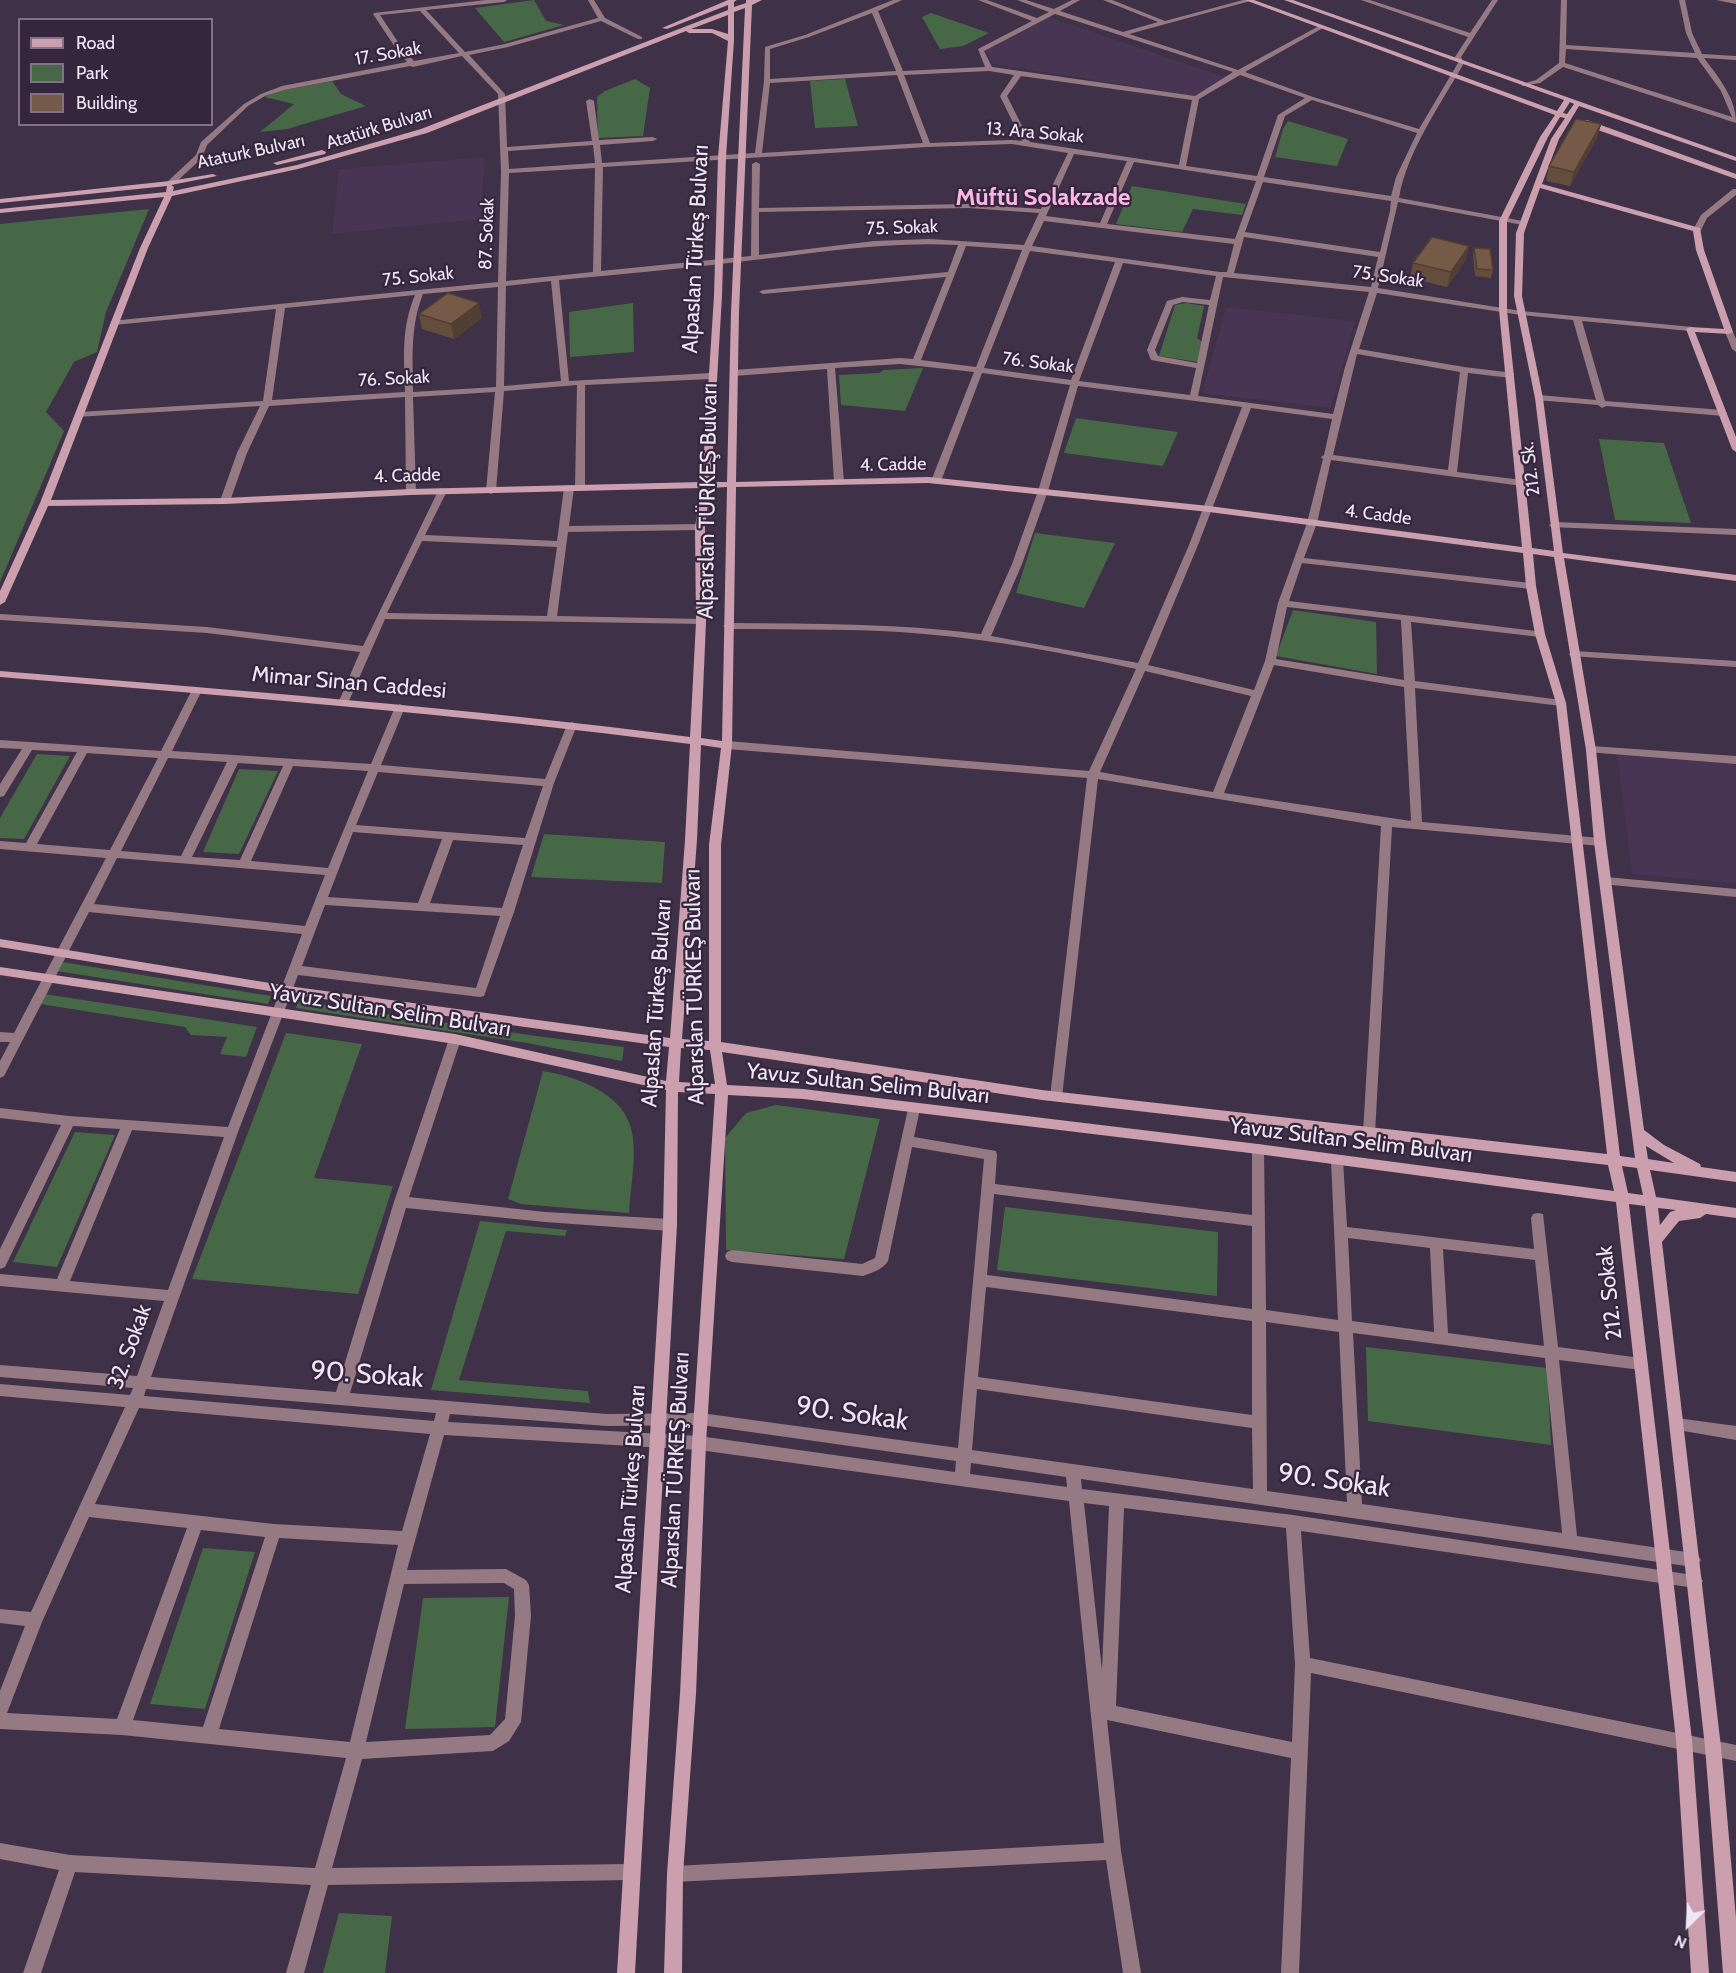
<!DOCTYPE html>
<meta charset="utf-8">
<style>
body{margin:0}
#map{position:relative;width:1736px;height:1973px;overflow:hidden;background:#3f3148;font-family:Cabin,sans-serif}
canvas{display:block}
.legend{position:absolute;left:18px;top:18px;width:195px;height:108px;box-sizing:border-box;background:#35263d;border:2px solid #807387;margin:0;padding:8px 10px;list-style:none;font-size:18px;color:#f0e7f6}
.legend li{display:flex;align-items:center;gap:12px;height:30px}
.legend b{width:30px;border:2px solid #807387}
.north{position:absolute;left:1658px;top:1895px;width:60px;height:60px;-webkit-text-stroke:4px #35263d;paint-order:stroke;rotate:204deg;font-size:16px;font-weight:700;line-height:24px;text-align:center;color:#f0e7f6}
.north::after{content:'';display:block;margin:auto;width:21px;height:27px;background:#f0e7f6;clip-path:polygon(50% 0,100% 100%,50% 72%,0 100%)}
</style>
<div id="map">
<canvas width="1736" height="1973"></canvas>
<ul class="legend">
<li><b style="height:8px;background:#cb9fad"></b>Road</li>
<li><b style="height:16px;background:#476846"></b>Park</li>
<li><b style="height:16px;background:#755a48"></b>Building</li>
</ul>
<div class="north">N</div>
</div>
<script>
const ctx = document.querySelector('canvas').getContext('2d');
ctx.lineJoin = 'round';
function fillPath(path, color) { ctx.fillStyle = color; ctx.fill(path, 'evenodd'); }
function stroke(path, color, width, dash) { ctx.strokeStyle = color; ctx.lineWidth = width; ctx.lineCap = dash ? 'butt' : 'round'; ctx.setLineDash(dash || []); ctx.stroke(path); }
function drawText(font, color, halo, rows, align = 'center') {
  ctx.font = font + ' Cabin,sans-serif'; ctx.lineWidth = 4.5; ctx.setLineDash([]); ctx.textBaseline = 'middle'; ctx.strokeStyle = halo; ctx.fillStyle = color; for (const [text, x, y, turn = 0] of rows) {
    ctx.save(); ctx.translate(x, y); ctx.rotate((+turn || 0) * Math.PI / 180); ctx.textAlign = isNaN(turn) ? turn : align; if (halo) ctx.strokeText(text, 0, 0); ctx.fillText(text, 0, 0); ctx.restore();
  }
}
fillPath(new Path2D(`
 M1049 17 1225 77 1194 96 993 64 985 49Z
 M485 157 480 219 332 234 339 169Z
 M1226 307 1355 321 1331 408 1202 393Z
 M1617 753 1736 762V883L1632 874Z`), '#473553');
fillPath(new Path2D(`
 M534 0 546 21 564 25 504 42 475 8Z
 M931 13 989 33 963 46 940 49 922 17Z
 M635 79 650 88 643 136 598 138 597 97 605 91Z
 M845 79 858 126 815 128 810 81Z
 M332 81 341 94 366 106 287 129 260 132 294 104 264 97 279 91Z
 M1288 121 1348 139 1337 166 1275 157 1283 129Z
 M1132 186 1246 204 1242 215 1193 209 1182 232 1116 224Z
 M149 209 106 312 97 352 74 362 46 412 64 431 0 582V224Z
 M633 303 634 352 570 357 569 312Z
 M1186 303 1204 306 1197 338 1203 343 1198 362 1159 356 1175 305Z
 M923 368 905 411 841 405 839 375 879 373 884 370Z
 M1076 418 1178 432 1163 466 1064 453Z
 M1599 439 1664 443 1691 523 1615 520Z
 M1035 533 1115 543 1084 608 1016 593Z
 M1293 610 1376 622 1377 674 1276 656Z
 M37 754 70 756 24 839 0 838V818Z
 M239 769 278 771 239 854 203 852Z
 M544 834 665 842 662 883 531 877Z
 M56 961 271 996 268 1004 50 970Z
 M38 993 257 1027 246 1057 220 1054 227 1037 191 1035 185 1027 34 1003Z
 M298 1001 543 1037 624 1047 622 1061 527 1043 296 1008Z
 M286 1033 362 1044 314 1178 393 1186 358 1294 192 1279Z
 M543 1071C579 1077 629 1095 633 1138 636 1161 630 1190 629 1213L521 1204 508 1199Z
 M776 1105 880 1119 844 1259 726 1250 725 1138 746 1113Z
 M75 1132 115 1135 57 1267 13 1262Z
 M1005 1207 1218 1232 1217 1296 997 1270Z
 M480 1221 567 1230 565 1236 506 1231 459 1380 588 1391 590 1403 431 1390Z
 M1366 1347 1547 1368 1551 1445 1368 1421Z
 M203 1548 255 1552 205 1709 150 1704Z
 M509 1597 495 1727 405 1729 423 1598Z
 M339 1913 392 1916 385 1973H323Z`), '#476846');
fillPath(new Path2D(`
 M486 0H507L504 2 426 10 465 52 505 44 598 18 588 0H594L605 18 642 37V39H638L601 21 508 47 469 55 505 94 507 147 592 141 586 101 590 99 594 101 599 140 653 137 657 139 653 141 600 145 602 163 755 153 764 81 765 47 805 35 893 0H902L878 11 903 71 985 67 978 49 1032 21 978 0H987L1037 18 1049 12 1017 0H1026L1054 9 1072 0H1080L1060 11 1123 32 1158 22 1103 0H1112L1165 21 1243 0H1254L1129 34 1238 70 1319 26H1323V28L1245 72 1313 97 1419 129 1458 63 1455 57 1468 37 1361 0H1370L1470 33 1492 0H1498L1461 57 1464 63C1442 102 1406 153 1399 198L1523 221 1527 223 1523 225 1398 202 1378 288 1521 311 1693 327 1694 329 1690 331 1582 321 1605 401 1723 410 1727 413 1723 416 1606 406 1602 408 1598 405 1536 400 1535 398 1539 395 1596 400 1573 320 1521 315 1377 293 1359 349 1464 367 1514 373V377L1511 378 1468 373 1457 472 1522 480 1527 483 1522 486 1331 460 1317 523 1304 558 1531 583 1536 586 1531 589 1302 563 1289 601 1544 632V636L1540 637 1411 622 1415 681 1561 700 1566 703 1561 706 1415 688 1422 822 1600 838 1606 842 1600 846 1392 827 1375 1133 1374 1137H1364L1363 1133 1381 826 1098 779 1062 1097 1060 1100H1052L1050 1097 1087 778 727 749 722 745 727 741 1089 771 1136 669C1066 653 995 640 924 634 859 628 793 630 728 629L723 626 728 623C813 624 897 623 981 634L1012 564 1038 491 1070 385 982 373 941 481 936 484 931 481 974 372 900 364 835 368 844 482 839 485 834 482 827 369 734 376 730 373 734 370 900 358 913 359 946 277 763 294 759 292 763 290 948 272 958 245C890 241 822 252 754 260 689 268 624 274 559 280L569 381 711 373 715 376 711 379 585 385V488L580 491 575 488 577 385 504 391 496 491 491 494 486 491 495 392 413 397 416 492 411 495 406 492 405 397 269 406 247 453 230 501 225 504 220 501 237 453 260 406 76 417V413L79 412 263 401 276 309 114 325H111V321L498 282 501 171 498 94 462 56 413 67 410 66 284 90 265 96 248 106 207 145 202 158 173 185 166 183 196 155 201 142 244 104 261 94 282 86 407 62 395 47 373 14 374 13ZM420 11 421 12 459 53 414 61 400 45 380 15ZM872 13 896 71 770 79V49L809 37ZM1055 14 1233 72 1195 96 992 67 984 51ZM989 71 1014 75 1000 96 1022 141 1012 140 930 143 904 75ZM897 75 923 143 762 153 770 83ZM1240 75 1305 98 1278 115 1257 176 1186 166 1199 99ZM1021 76 1192 100 1179 165 1030 142 1007 96ZM1312 100 1417 133 1396 177 1391 196 1264 177 1285 116ZM1012 144 1068 153 1041 209 968 204 759 208 760 164 756 162 752 164 751 256 601 271 603 167 927 147ZM593 145 595 163 509 169 508 151ZM1074 154 1127 161 1100 223 1046 216ZM1134 162 1256 181 1235 239 1107 224ZM595 168 593 272 506 281 509 173ZM1263 182 1391 201 1390 211 1380 252 1245 232ZM968 208 1039 213 1024 245 929 239 874 241 759 255V212ZM1044 221 1234 244 1227 272H1220L1032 246ZM1244 237 1378 257 1371 287 1234 273ZM966 246 1022 250 976 367 921 360ZM1030 251 1115 262 1071 380 984 368ZM1123 263 1216 276 1210 300 1182 297 1167 301 1147 350 1151 360 1196 368 1190 395 1079 381ZM1223 277 1369 292 1345 367 1333 414 1198 396ZM551 281 561 381 504 386 506 286ZM498 287 496 387 413 392C413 357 410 327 423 294ZM415 295C401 328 404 357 405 392L272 400 285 308ZM1183 302 1209 305 1197 363 1158 356 1155 350 1173 305ZM1357 354 1460 372 1448 470 1333 455ZM1078 386 1242 407 1189 545 1138 663 991 636 1022 564 1048 491ZM1251 408 1332 419 1324 455 1321 457 1323 459 1307 523 1278 603 1265 661 1254 690 1148 665 1198 545ZM1287 607 1401 620 1404 680 1276 659ZM1274 665 1404 687 1411 821 1224 793ZM1145 671 1251 696 1213 792 1100 772Z
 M1561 0H1567L1566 45 1695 53 1686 33 1679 0H1685L1692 33 1702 54 1736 56V60L1704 58C1719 78 1736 98 1736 123L1563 67 1540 83 1522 86V84L1536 80 1559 63ZM1566 49 1697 58 1721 91 1732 117 1565 63Z
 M1716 0H1736V4Z
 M1733 189H1736V195L1707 218 1700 232H1694L1693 230 1701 215Z
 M1726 330 1733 332 1736 339V352L1732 349 1725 332Z
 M569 485 574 488 569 526 700 524 705 527 700 530 568 532 557 616 701 619 706 622 705 624 385 619 349 701 344 704 339 701 360 652 207 633 0 620V614L207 627 363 646 439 489 442 488 447 491 425 535 557 541 564 488ZM422 541 557 547 547 616 387 613Z
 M1554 522 1736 529V535L1551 527 1549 525Z
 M1574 651 1736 661V667L1570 656 1569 654Z
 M197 687 202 690 172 751 371 764 395 707 400 704 405 707 381 765 545 779 567 725 572 722 577 725 554 783 514 912 484 996 480 997 298 975 238 1132 151 1377 336 1392 394 1202 449 1039 451 1036H459L461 1039 409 1197 545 1212 670 1219 675 1221 677 1225 675 1229 670 1231 545 1222 406 1208 350 1393 607 1414 701 1413 958 1448 984 1159 912 1147 888 1261C884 1269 871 1273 863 1276L732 1262 727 1260 725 1256 727 1252 732 1250 862 1264 875 1258 908 1109 910 1105H918L920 1109 914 1137 996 1151 997 1155 995 1184 1252 1215V1149L1253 1145 1258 1144 1263 1145 1264 1149 1266 1310 1338 1320 1331 1160 1332 1156 1337 1155 1342 1156 1343 1160 1347 1227 1534 1249 1531 1218 1533 1214 1538 1213 1543 1214 1558 1347 1641 1358 1646 1360 1648 1364 1646 1368 1641 1370 1559 1360 1577 1536 1693 1553 1698 1555 1701 1560 1698 1565 1693 1567 1081 1479 1082 1489 1293 1515 1700 1576 1703 1581 1700 1586 1695 1588 1301 1531 1310 1658 1736 1745V1761L1311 1673 1299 1973H1281L1291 1758 1107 1720 1121 1851 1141 1973H1123L1106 1860 675 1882 669 1880 667 1874 669 1868 675 1866 1104 1843 1069 1501 699 1450 444 1435 407 1570 506 1569 526 1580 529 1585 531 1616 521 1722 509 1741 493 1751 362 1759 332 1868 630 1864 636 1866 638 1872 636 1878 630 1880 328 1885 304 1973H286L311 1885 75 1872 41 1973H23L59 1870 0 1859V1843L70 1855 315 1868 346 1758 122 1735 0 1729V1691L25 1626 0 1623V1609L31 1612 125 1407 0 1396V1384L130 1395 133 1388 0 1377V1365L137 1376 164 1301 0 1286V1274L57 1279 120 1129 73 1126 5 1267 0 1269V1249L61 1125 0 1118V1108L69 1116 228 1127 302 934 89 912 4 1076 0 1078V1061L10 1042H0V1032L14 1033 106 858 0 849V841L26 843 77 752 32 750 4 796 0 797V784L22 749 0 748V740L161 751 192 690ZM87 753 158 758 110 850 37 844ZM168 758 227 762 181 856 121 851ZM238 763 283 766 240 860 192 857ZM293 766 368 771 328 868 251 861ZM378 772 543 786 525 838 356 825ZM353 832 442 839 418 903 328 897ZM453 840 523 845 502 908 430 903ZM117 858 325 875 305 926 94 904ZM325 905 500 916 476 988 302 966ZM132 1130 224 1137 168 1290 70 1281ZM994 1194 1252 1226V1309L987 1275ZM1348 1238 1430 1248 1434 1332 1352 1321ZM1443 1249 1535 1260 1544 1346 1448 1333ZM986 1287 1252 1321V1415L978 1377ZM1266 1322 1339 1332 1347 1502 1267 1491ZM1353 1333 1545 1358 1562 1533 1362 1504ZM146 1389 436 1413 434 1421 144 1396ZM977 1389 1252 1428 1253 1489 972 1450ZM139 1408 430 1434 402 1531 274 1524 95 1504ZM450 1414 607 1426 701 1425 956 1461 955 1472 699 1436 448 1422ZM971 1463 1066 1477 1067 1487 970 1474ZM1084 1503 1109 1506 1102 1670ZM1124 1508 1286 1528 1295 1664 1292 1742 1116 1706ZM89 1517 187 1528 117 1719 7 1713 42 1622ZM201 1530 265 1537 203 1727 133 1720ZM279 1538 398 1545 350 1742 219 1729ZM504 1583 514 1589 515 1616 505 1719 490 1735 366 1742 404 1584Z
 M1591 746 1736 756V764L1587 752 1586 750 1587 748Z
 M1606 877 1736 889V897L1602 884 1600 881Z
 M1677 1418 1736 1426V1440L1672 1429 1670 1424 1672 1419Z`), '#967a83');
fillPath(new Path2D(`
 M728 0H737L734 2V7L746 3V0H762L752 5 739 312 736 482 928 477 1209 506 1522 547 1499 310V221L1540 137 1555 115 1245 0H1254L1557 111 1564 100 1284 0H1293L1736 157V161L1579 106 1559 139 1542 184 1700 228 1704 250 1733 332 1729 334 1695 332 1736 437V452L1732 449 1686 329 1690 327 1724 329 1696 250 1693 231 1540 188 1524 233 1522 296 1543 398 1563 553 1736 575V581L1564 558 1596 750 1606 842 1644 1130 1664 1145 1700 1164 1701 1167 1736 1172V1182L1650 1170 1656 1197 1736 1208V1218L1706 1214 1700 1218 1679 1221 1662 1242 1721 1747 1736 1918V1973H1723L1705 1747 1645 1206 1629 1204 1692 1740 1709 1973H1691L1676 1740 1616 1202 1258 1154 803 1099 728 1095 706 1443 696 1694 683 1874 682 1973H664L667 1874 680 1694 692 1443 715 1094 678 1092 677 1225 635 1973H617L663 1225 666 1090 455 1044 0 975V967L455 1034 666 1081 669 1047 288 994 0 947V939L288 986 670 1038 685 840 690 744C461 714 230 696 0 677V671C231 690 461 707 690 737L696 622 695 527 701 488 411 495 225 504 48 506 5 602 0 605V591L40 503 140 248 164 197 0 213V209L166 192 167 186 0 203V199L170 181 213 174 217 176 171 185 174 187 173 191 297 165 421 129 728 10V5L667 29 662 28ZM745 8 731 312 727 482H711L722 296 726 157 734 40V12ZM728 15V34L712 29H691ZM686 31 689 33H712L728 41 718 157 714 296 702 482 411 489 225 498 51 500 148 248 172 196 298 169 427 133ZM1570 102 1574 104 1567 114 1563 113ZM1560 117 1565 118 1551 139 1516 233 1514 296 1535 398 1554 551 1532 548 1507 310V221L1548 137ZM928 483 1209 512 1523 553 1526 586 1535 634 1556 703 1607 1154 1042 1090 721 1042V845L732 745 736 487ZM727 487 722 741 701 738 706 622 705 527 710 488ZM1533 554 1554 557 1586 750 1594 842 1635 1158 1620 1156 1566 703 1545 634 1536 586ZM701 745 721 748 709 845V1041L682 1039 697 840ZM681 1048 710 1050 715 1084 679 1082ZM722 1052 1042 1100 1608 1165 1614 1191 1258 1144 803 1089 727 1085ZM1646 1146 1674 1163 1648 1159ZM1622 1166 1637 1168 1643 1195 1628 1193ZM1658 1208 1676 1210 1670 1212 1660 1225Z
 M1581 120H1587L1736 174V179L1581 124Z
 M322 150 326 152 325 154 277 165 273 163Z`), '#cb9fad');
fillPath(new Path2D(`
 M1601 124 1597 138 1570 186 1546 181 1549 166Z
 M1469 246 1465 261 1447 287 1410 278 1413 263Z
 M1474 248 1493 270 1491 278 1475 276 1473 256Z
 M419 314 482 318 454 339 422 329Z`), '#654d3e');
fillPath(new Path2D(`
 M1601 124 1597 138 1570 186 1574 172Z
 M1469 246 1465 261 1447 287 1451 272Z
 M479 303 482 318 454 339 451 324Z`), '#523f32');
const building = new Path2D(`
 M1576 119 1601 124 1574 172 1549 166Z
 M1432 237 1469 246 1451 272 1413 263Z
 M1474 248 1490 249 1493 270 1477 269Z
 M448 293 479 303 451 324 419 314Z`);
fillPath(building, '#755a48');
stroke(building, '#523f32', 1.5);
drawText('18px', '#f0e7f6', '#35263d', [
 ["17. Sokak",388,54,-10],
 ["Atatürk Bulvarı",379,128,-17],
 ["13. Ara Sokak",1035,133,5],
 ["Ataturk Bulvarı",251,152,-12],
 ["75. Sokak",902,228,-2],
 ["87. Sokak",487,234,-88],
 ["75. Sokak",418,277,-6],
 ["75. Sokak",1388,277,8],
 ["76. Sokak",1038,363,7],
 ["76. Sokak",394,379,-3],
 ["4. Cadde",893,465,-1],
 ["212. Sk.",1531,469,-97],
 ["4. Cadde",407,476,-2],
 ["4. Cadde",1378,515,7]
]);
drawText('22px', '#f0e7f6', '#35263d', [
 ["Alpaslan Türkeş Bulvarı",696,249,-87],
 ["Alparslan TÜRKEŞ Bulvarı",708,501,-89],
 ["Mimar Sinan Caddesi",349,683,5],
 ["Alparslan TÜRKEŞ Bulvarı",695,987,-91],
 ["Alpaslan Türkeş Bulvarı",657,1003,-86],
 ["Yavuz Sultan Selim Bulvarı",390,1011,9],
 ["Yavuz Sultan Selim Bulvarı",868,1084,6],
 ["Yavuz Sultan Selim Bulvarı",1351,1141,7],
 ["212. Sokak",1610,1293,-96],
 ["32. Sokak",130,1347,-70],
 ["Alparslan TÜRKEŞ Bulvarı",676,1470,-87],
 ["Alpaslan Türkeş Bulvarı",631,1489,-86]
]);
drawText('bold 24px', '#fdb7e5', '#35263d', [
 ["Müftü Solakzade",1043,198]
]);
drawText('27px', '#f0e7f6', '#35263d', [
 ["90. Sokak",367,1375,4],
 ["90. Sokak",852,1414,8],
 ["90. Sokak",1334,1481,8]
]);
</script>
